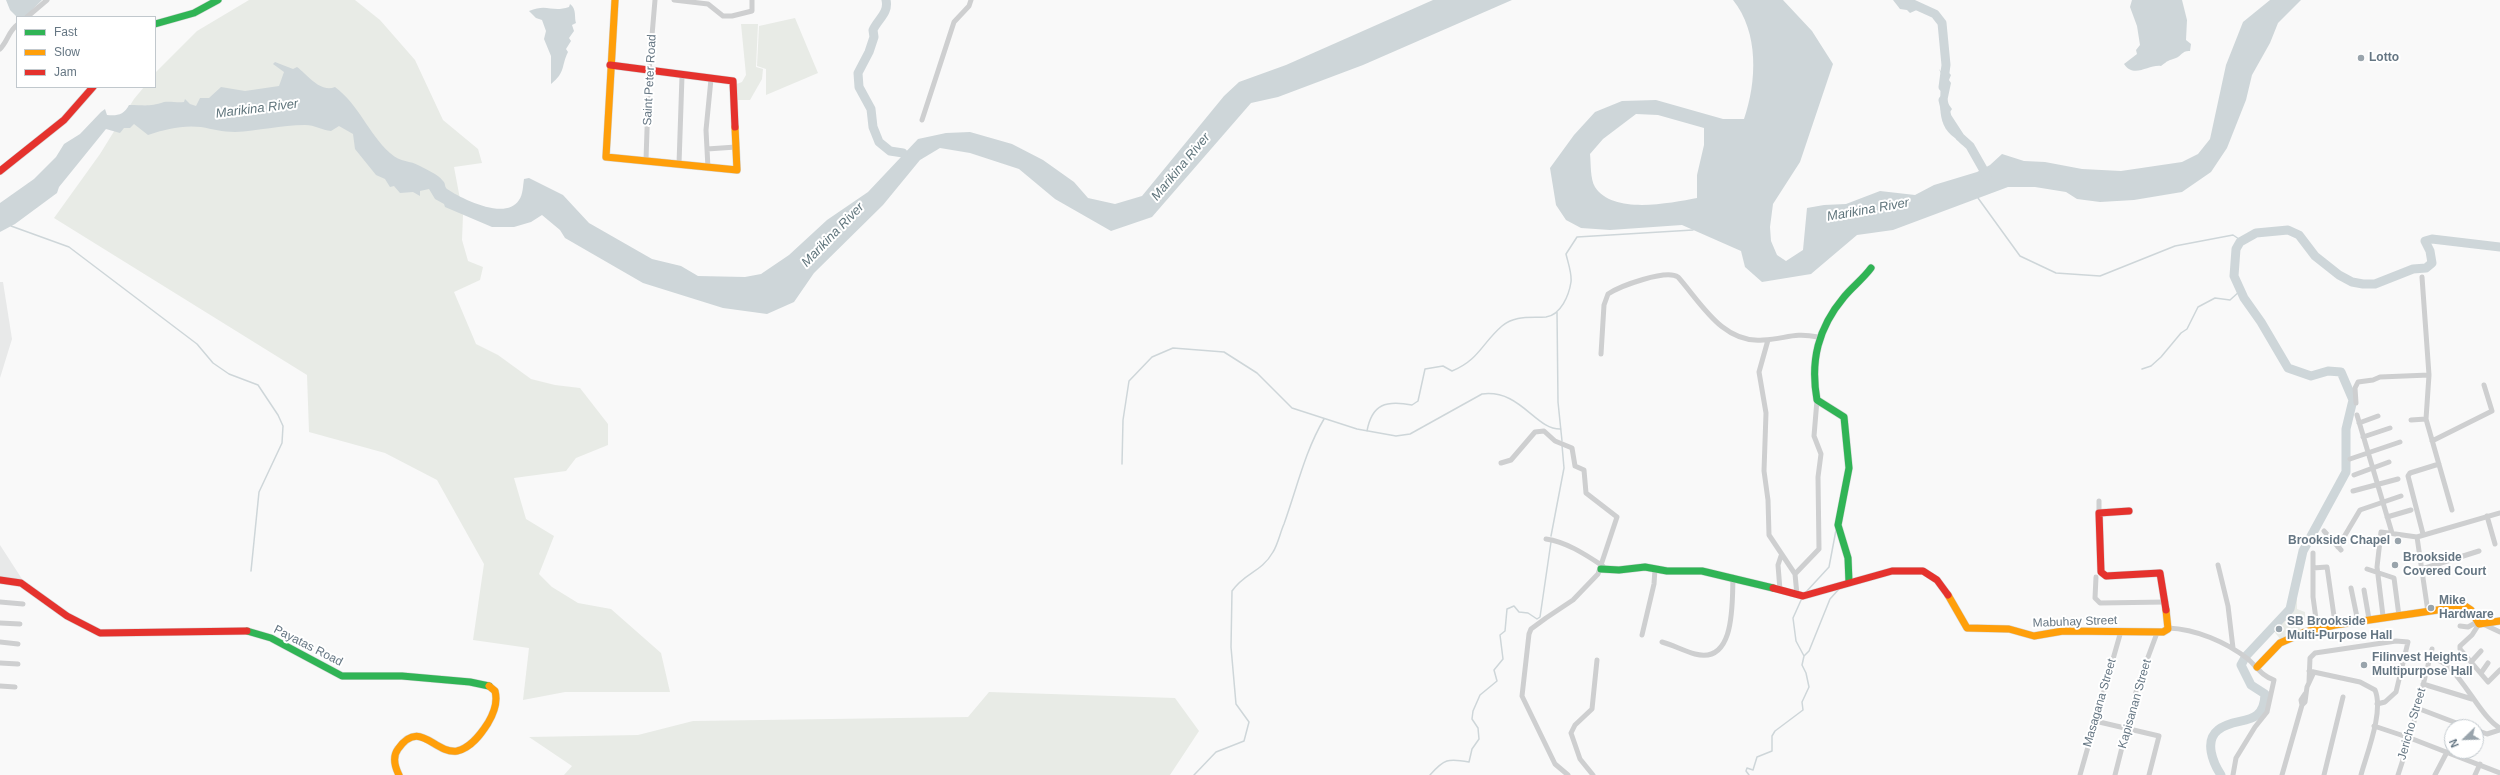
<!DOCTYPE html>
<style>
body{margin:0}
#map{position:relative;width:2500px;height:775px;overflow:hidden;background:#f9f9f9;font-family:Helvetica,sans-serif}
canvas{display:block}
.legend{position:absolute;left:16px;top:16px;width:140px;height:72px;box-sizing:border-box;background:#fff;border:1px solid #c1c8cd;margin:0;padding:5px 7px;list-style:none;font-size:12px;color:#657683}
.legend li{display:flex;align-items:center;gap:8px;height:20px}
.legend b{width:20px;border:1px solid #c1c8cd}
.north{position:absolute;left:2444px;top:719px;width:40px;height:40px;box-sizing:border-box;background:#fff;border:1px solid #c1c8cd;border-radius:50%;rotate:247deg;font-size:11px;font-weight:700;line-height:16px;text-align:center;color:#657683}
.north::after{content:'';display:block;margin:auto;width:14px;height:18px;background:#99a4ac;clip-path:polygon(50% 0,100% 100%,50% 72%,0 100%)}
</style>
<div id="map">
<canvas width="2500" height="775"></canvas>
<ul class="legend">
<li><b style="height:5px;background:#30b455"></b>Fast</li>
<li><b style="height:5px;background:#ff9f0a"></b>Slow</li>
<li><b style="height:5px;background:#e5322d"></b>Jam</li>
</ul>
<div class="north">N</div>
</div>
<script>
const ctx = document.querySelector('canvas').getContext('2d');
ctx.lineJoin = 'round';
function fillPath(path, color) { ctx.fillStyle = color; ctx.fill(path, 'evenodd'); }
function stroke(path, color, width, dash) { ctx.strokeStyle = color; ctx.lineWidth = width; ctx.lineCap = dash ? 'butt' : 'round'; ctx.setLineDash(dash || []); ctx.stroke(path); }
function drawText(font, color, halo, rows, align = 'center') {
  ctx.font = font + ' Helvetica,sans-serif'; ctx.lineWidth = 4; ctx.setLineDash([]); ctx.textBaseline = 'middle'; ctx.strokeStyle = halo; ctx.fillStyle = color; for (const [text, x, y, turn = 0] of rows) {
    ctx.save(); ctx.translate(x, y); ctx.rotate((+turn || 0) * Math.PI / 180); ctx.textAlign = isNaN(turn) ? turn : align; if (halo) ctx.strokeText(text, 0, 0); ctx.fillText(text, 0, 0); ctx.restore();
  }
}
fillPath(new Path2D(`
 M0 282H3L12 339 0 378Z
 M0 545 22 579 0 580Z`), '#e8e9e9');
fillPath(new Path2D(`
 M249 0H355L380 20 415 60 443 120 478 149 482 163 454 167 463 215 462 240 468 261 483 267 480 280 454 292 476 344 498 355 531 379 555 385 580 388 608 424V445L576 458 566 471 514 478 526 519 554 536 539 574 552 587 578 603 611 609 661 653 670 692H565L523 700 529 648 473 640 484 564 437 480 385 453 309 432 307 375 54 218 100 154 134 99 144 87H155V73L197 31Z
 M795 18 818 73 766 95V69L757 66 759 26Z
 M741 24H758L756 67 763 69 762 79 750 100H736L734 85 742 82 746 75Z
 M2294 597H2297V609L2305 612V623L2299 626 2301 630 2280 639 2273 630 2289 614Z
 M989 692 1175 698 1199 731 1170 775H564L572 766 529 737 638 735 693 721 968 717Z`), '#e8ebe6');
fillPath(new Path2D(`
 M6 0H42L25 17H17L10 10Z
 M1433 0H1512L1363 65 1278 97 1251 103 1152 217 1111 231 1055 199 1019 169 970 153 940 148 920 160 883 205 814 273 794 302 767 314 723 308 643 283 565 238 560 230 542 215 531 222 514 227H492L445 207 444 204 435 199 429 189 420 191V196L413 192 400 193 394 186 390 187 385 179 376 175 355 149 353 134 339 126 331 131C322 130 315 125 305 125 281 125 258 131 235 132 222 132 213 129 201 127 182 125 166 129 148 135L134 124 130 128H124L120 133 106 129 59 187 57 193 15 224 0 232V203L34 179 56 157 64 144 80 134 101 112 105 109 107 115C117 116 124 115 129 105 145 105 149 107 164 102 170 101 178 103 184 102L185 99 190 104 196 106 200 98H209L221 87 245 91 279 86 284 72 273 64 275 62 293 69 297 67C308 75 320 93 335 87 359 105 368 133 390 153 401 163 410 160 420 166 427 170 438 174 443 181 446 184 444 186 447 189 462 199 506 221 519 200 523 195 523 185 524 179L529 178 563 195 589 223 652 259 681 266 698 276 745 277 761 274 789 255 827 220 868 192 918 139 946 133 970 132 1012 144 1043 160 1074 182 1088 198 1115 204 1142 196 1224 96 1239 82 1286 65Z
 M1733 0H1783L1812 31 1833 64 1800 162 1773 204 1770 227 1771 241 1777 255 1786 261 1803 250 1807 208 1824 205 1846 204 1880 191 1915 195 1934 185 1977 172 1990 165 2002 154 2024 161 2045 162 2082 169 2121 171 2182 162 2198 154 2210 139 2226 65 2243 22 2270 0H2301L2278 23 2270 43 2252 75 2246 100 2227 148 2211 172 2182 192 2134 200 2100 202 2077 199 2066 192 2035 187H2008L1893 230 1857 235 1811 274 1762 282 1745 267 1741 251 1682 225 1610 230 1581 228 1566 220 1556 205 1550 168 1574 135 1595 112 1622 101 1656 100 1723 119H1744C1757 82 1759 32 1733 0ZM1636 114 1658 115 1704 128V145L1697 175V198C1670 203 1613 215 1595 187 1590 179 1591 163 1590 154L1603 139Z
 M1893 0H1900L1909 5 1923 4 1930 15 1921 8 1910 13 1907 10 1900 9Z
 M2132 0H2182L2187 20 2186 40 2191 44 2190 51C2183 50 2181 56 2176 58 2167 61 2169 60 2161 66 2149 64 2134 79 2124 64L2137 54 2136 50 2140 45 2137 26 2130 7Z
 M570 4C577 9 574 17 576 23L572 25 574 31 569 38 571 41 566 49 568 52C561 66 566 72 551 84V56L544 39 546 31 542 20 536 18 529 11C548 3 551 13 569 7Z
 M1939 69 1944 75 1949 73 1951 75 1949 80 1951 83 1947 102 1952 109 1950 112 1946 110 1945 112C1950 122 1953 126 1956 134L1965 141 1963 145C1959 143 1960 141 1955 138 1933 123 1943 96 1940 75L1942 76Z`), '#ced6d9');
stroke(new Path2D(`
 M1978 198 2020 256 2056 273 2100 276 2175 246 2233 235 2242 241
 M11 226 69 247 197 344 213 363 229 374 258 385 278 415 283 426 282 443 259 492 251 571
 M1557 312 1558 402 1562 441
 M2142 369 2151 366 2161 357 2181 333 2187 329 2198 307 2215 298 2230 300 2240 291
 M1367 431C1372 404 1386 400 1412 405L1418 401 1425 369 1443 366 1452 371C1479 360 1482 343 1502 326 1515 315 1530 318 1546 317 1561 315 1569 295 1571 282 1572 273 1568 263 1566 254L1577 237 1693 230
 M1122 464 1123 420 1129 381 1152 357 1173 348 1224 352 1257 373 1292 408 1357 429 1396 436 1410 434 1482 394C1521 389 1535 430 1561 429
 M1551 536 1564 468 1562 445
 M1806 592 1829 567 1836 530
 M1804 656 1809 651 1830 599 1839 589
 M1194 775 1216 752 1244 741 1249 722 1236 704 1231 647 1232 591C1245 572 1261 573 1273 552 1278 544 1280 533 1284 524 1297 488 1305 451 1324 419
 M1430 775C1444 759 1448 758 1469 762L1472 749 1479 739 1478 728 1472 719 1473 711 1480 695 1497 681 1494 670 1503 659 1500 635 1505 631 1507 609 1514 606 1519 612 1528 613 1537 619 1540 617 1551 542
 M1749 775 1746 771 1747 768 1753 770 1757 757 1772 751V736L1775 731 1803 710 1802 702 1809 687 1806 673 1802 665 1804 656 1796 641 1793 618 1802 598`), '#ced6d9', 1.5);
stroke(new Path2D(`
 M886 0C889 13 878 19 873 30L874 37 869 52 858 73 859 87 871 109 873 127 879 142 890 151 903 153
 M1904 0 1935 14 1942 23 1946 65 1943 87
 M1943 100 1947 117 1960 137 1970 146 1987 176
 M2221 775C2213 763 2204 741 2218 730 2236 715 2264 729 2265 694L2251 685 2241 665 2246 656 2290 609 2303 551 2346 472V429L2353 400 2341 372 2328 371 2311 376 2288 368 2261 322 2244 298 2234 276 2236 249 2240 242 2256 233 2288 230 2299 235 2315 256 2339 275 2352 282 2363 284H2375L2413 269 2426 268 2432 263 2430 251 2425 241 2432 239 2500 247`), '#ced6d9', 9);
const fast = new Path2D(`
 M155 24 194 13 218 0
 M1601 569 1619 570 1645 567 1667 571H1702L1773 588
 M1849 582 1848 558 1838 525 1849 468 1844 417 1817 400C1810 361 1818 328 1844 297 1852 287 1863 279 1871 268
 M247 631 271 638 342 676H402L470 682 489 686`);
const slow = new Path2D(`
 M615 0 606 157 737 170 735 127
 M1948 595 1967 628 2009 629 2034 636 2063 631 2163 632 2168 629 2166 610
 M2257 667 2280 643 2305 632 2335 625 2465 606 2471 610 2479 624 2500 621
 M399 775C395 767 392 757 398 749 420 718 434 754 457 751 471 748 481 734 488 723 494 713 498 702 495 691L489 686`);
const jam = new Path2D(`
 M610 65 733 81 735 127
 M0 171 64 120 93 87
 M2129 511 2099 513 2101 572 2106 576 2160 573 2166 610
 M0 580 21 583 67 616 100 633 247 631
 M1773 588 1803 596 1892 571H1923L1937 580 1948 595`);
stroke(fast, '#d5d6d7', 8);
stroke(slow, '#d5d6d7', 8);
stroke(jam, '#d5d6d7', 8);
stroke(new Path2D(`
 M674 0 708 4 723 16H732L752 11V0
 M27 17 47 0
 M0 49C8 41 8 32 17 25
 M922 120 954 22 969 6 971 0
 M707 149 736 147
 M646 160 649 71 655 0
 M679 164 682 76
 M708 168 706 130 711 79
 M2422 277 2429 375 2426 419 2452 510
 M1768 340 1759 372 1766 413 1764 471 1768 500 1769 535 1795 574 1797 595
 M1601 354 1604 305 1608 294C1620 286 1666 269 1678 277 1701 303 1723 344 1763 340 1786 339 1793 332 1818 337
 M2356 403 2355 388 2358 382 2373 380 2380 377 2429 375
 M2357 415 2392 533
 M2411 420 2426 419
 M2359 423 2378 416
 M2363 437 2390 428
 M2432 441 2492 411 2484 385
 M2350 459 2400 442
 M1501 463 1511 460 1535 432 1544 431 1555 441 1572 448 1575 466 1584 470 1586 493 1617 517 1598 574 1573 600 1546 618 1531 629 1529 634 1522 696 1555 764 1568 775
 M2354 475 2389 462
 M2353 491 2398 479
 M2099 501V513
 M2487 516 2495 544
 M2387 517 2411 510
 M2324 531 2341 550
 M2423 534 2408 476 2410 473 2439 464
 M2417 537 2428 612
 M1546 539C1567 542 1586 555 1603 566
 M2338 547 2360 510 2401 496
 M2313 553V597L2317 626
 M2218 565 2228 606 2233 648
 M2313 568 2327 567 2335 623
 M2367 569 2394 578 2399 616
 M2422 569 2479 551
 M1795 574 1819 549 1818 477 1821 454 1814 436 1817 400
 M2096 577 2095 598 2100 603 2166 602
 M2351 588 2358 622
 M1780 590 1778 565 1781 556
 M2364 590 2369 619
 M0 602 23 604
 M2383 616 2377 567 2381 532 2417 537 2500 513
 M0 623 20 624
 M2479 624 2472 635 2460 646V649L2488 682 2500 670
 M2483 624 2500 632
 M2460 626 2468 627 2477 622
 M2168 628C2196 629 2226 642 2248 659 2257 667 2262 676 2274 680L2267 712 2255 727 2236 758 2233 775
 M1642 635 1654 584 1655 569
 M0 642 18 644
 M1662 642C1673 645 1684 651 1695 654 1736 665 1732 601 1733 577
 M2429 659C2455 655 2477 716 2500 728
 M2471 662 2481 651
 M0 663 18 664
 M2309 671 2360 682 2375 690C2384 711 2367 753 2361 775
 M2481 673 2488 663
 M2309 682 2310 658 2315 653 2396 641 2408 642 2396 692 2385 702 2377 704
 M2423 684 2472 699
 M0 686 15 687
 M2302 705 2305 702 2307 687 2314 672
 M2417 708 2467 727
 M2095 721 2159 736 2149 775
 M2374 726 2410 738 2500 773
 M2476 730 2487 734 2500 730
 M1593 775 1580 759 1571 733 1575 725 1592 709 1597 660
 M2080 775 2121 631
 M2115 775 2138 684 2157 633
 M2282 775 2302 705 2301 700 2305 694
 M2324 775 2343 697
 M2398 775 2410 738 2432 649
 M2435 775 2447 752
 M2475 775 2480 764`), '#cecfd0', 5);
stroke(fast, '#30b455', 7);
stroke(slow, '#ff9f0a', 7);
stroke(jam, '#e5322d', 7);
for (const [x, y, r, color] of [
 [2361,58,4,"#99a4ac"],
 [2398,541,4,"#99a4ac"],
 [2395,565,4,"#99a4ac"],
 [2431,608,4,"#99a4ac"],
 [2279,629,4,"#99a4ac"],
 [2364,665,4,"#99a4ac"]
]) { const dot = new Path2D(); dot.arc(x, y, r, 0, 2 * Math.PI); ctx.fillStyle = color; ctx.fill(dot); stroke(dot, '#fff', 1.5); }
drawText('bold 12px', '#657683', '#fff', [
 ["Lotto",2369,58],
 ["Brookside Chapel",2390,541,"right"],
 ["Brookside",2403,558],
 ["Covered Court",2403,572],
 ["Mike",2439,601],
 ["Hardware",2439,615],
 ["SB Brookside",2287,622],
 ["Multi-Purpose Hall",2287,636],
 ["Filinvest Heights",2372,658],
 ["Multipurpose Hall",2372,672]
], 'left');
drawText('12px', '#657683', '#fff', [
 ["Saint Peter Road",650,80,-87],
 ["Mabuhay Street",2075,622,-2],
 ["Payatas Road",308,646,27],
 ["Masagana Street",2100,703,-74],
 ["Kapisanan Street",2135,704,-74],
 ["Jericho Street",2412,724,-74]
]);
drawText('italic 13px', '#60757c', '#fff', [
 ["Marikina River",257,109,-7],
 ["Marikina River",1181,167,-50],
 ["Marikina River",1868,210,-10],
 ["Marikina River",833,235,-46]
]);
</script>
